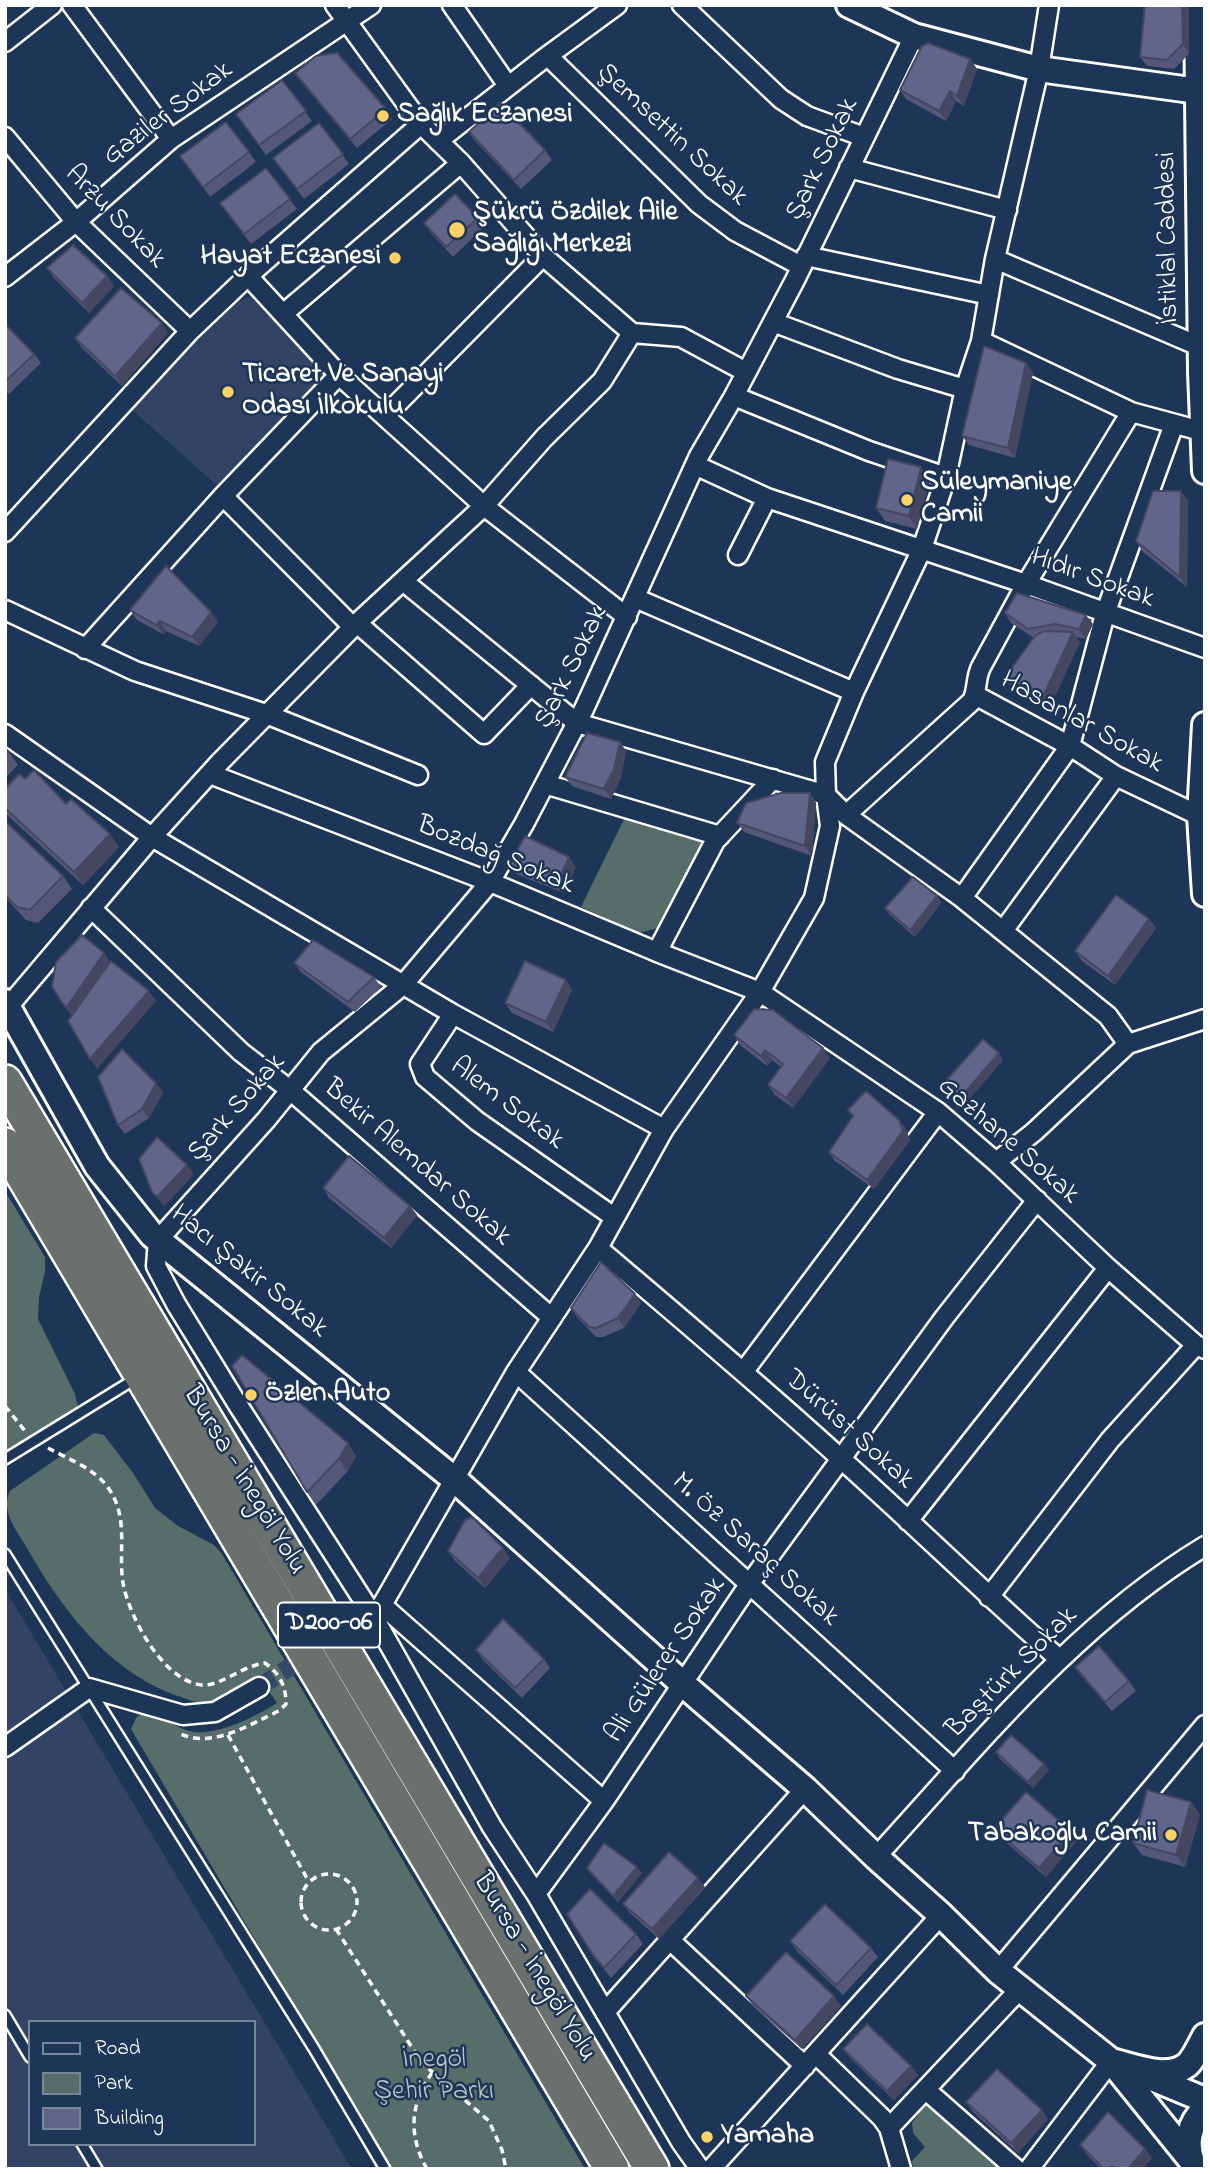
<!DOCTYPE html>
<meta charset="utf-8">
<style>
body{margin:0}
#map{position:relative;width:1210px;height:2174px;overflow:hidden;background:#1d3557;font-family:"Indie Flower",sans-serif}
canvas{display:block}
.frame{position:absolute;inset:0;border:7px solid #fff;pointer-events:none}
.legend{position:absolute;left:28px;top:2020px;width:228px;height:126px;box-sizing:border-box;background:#1d3557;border:2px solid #77869a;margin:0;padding:9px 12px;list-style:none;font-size:21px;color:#fff}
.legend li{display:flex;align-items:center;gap:14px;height:35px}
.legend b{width:35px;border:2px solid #77869a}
</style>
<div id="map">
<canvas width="1210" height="2174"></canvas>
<div class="frame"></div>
<ul class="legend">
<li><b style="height:9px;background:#1d3557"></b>Road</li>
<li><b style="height:19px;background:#576d69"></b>Park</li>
<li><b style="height:19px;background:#62658a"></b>Building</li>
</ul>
</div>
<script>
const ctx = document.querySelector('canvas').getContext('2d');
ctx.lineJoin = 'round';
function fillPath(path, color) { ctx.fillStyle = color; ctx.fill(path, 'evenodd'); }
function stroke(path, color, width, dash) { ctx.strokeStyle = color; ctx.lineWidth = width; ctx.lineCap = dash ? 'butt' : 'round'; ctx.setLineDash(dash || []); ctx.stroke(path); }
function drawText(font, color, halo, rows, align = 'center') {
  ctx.font = font + ' "Indie Flower",sans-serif'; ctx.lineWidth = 5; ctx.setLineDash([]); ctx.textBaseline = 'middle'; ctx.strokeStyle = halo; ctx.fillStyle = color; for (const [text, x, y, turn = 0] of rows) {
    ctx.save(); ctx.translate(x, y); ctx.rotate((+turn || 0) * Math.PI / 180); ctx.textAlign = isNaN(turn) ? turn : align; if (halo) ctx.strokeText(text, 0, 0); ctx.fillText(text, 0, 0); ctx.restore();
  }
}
fillPath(new Path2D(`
 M250 297 327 375 220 488 130 408 228 303Z
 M5 1589 352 2169H5ZM30 2022H254V2144H30Z`), '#324366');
fillPath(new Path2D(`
 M627 813 706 837 666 920 658 928 639 933 581 907Z
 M5 1191 45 1257V1271L39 1297 38 1319 75 1394 80 1418 5 1460Z
 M94 1433 104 1435 133 1473 155 1508 178 1526 214 1545 222 1554 585 2169H390L131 1729 136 1718 147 1709C160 1716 172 1725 186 1730 210 1740 257 1716 277 1703L261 1680C245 1690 228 1703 208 1703 196 1704 182 1697 172 1694 106 1668 61 1608 27 1548 17 1531 0 1511 10 1491Z
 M925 2105 942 2113 1004 2169H913L912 2161 925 2147 913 2133 912 2123Z`), '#576d69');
stroke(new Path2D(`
 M259 1687 366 1618`), '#344968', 18, [18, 9]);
const lane = new Path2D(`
 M5 1459 135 1379
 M5 1554 313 2047 385 2169
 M5 2015 30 2057
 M82 2144 97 2169`);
const street = new Path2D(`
 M72 5 171 139
 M335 5 421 124 461 163 543 256 632 333 681 337 746 372
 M452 5 508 86
 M682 5 781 99 807 116 864 137
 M5 42 52 5
 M548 56 699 204 735 231 801 266
 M5 137 76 222 190 331
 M438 141 542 60 617 5
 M849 168 1007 210
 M806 256 989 295
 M995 259 1201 347
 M248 276 339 375 484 506 627 617
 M5 277 76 222 171 139 371 5
 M283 314 461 163
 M773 322 898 369 965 389
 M981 341 1131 412 1205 432
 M734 396 869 451 946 477
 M385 416 543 256
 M695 465 767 498 1026 584 1205 648
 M223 496 353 627
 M5 532 190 331 248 276 421 124
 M738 555 767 498
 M403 581 577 723 826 795 846 815 962 898 1108 1016 1128 1044
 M635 598 854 692
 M5 610 135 671 266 714 418 775
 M357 623 484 734 531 685
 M85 649 223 496 339 375
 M975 695 1070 746 1116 776 1200 816
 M5 734 152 837 453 1014 664 1129
 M210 774 490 882 657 952 760 992 938 1112 996 1162 1108 1268 1196 1345 1205 1349
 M545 784 720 836
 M846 815 972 701C978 690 975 679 981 667L1026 584 1131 412
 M962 898 1070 746 1105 614 1174 424
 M91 908 241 1052 290 1090 552 1318
 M1003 931 1116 776
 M657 952 715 841 773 779
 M8 1007 152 837 220 762 357 623 484 506 544 438 602 381 632 333
 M453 1014 420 1064 425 1077 477 1121 614 1217
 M996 1162 1034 1132 1128 1044 1205 1019
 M598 1248C679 1317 760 1385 839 1457 913 1523 984 1593 1058 1658
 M744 1371 938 1112
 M516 1372 955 1771
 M908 1521 1108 1268
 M989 1597 1110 1440 1196 1345
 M382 1605 604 1801
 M366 1618 382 1605 516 1372 598 1248 664 1129 760 992 814 898 830 826 826 795 825 762 854 692 922 549 946 477 965 389 981 341 995 259 1039 69 1049 5
 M5 1747 89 1688 183 1715 215 1712 259 1687
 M876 1857C978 1746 1074 1625 1205 1546
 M536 1894 604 1801 750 1583 944 1318 1037 1200
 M671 1941 805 2066
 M998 1971 1205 1725
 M606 2011 805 1789
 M816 2054 882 2118 889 2128 1021 1988
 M926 2090 1016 2169
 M889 2128 901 2169
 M700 2169 681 2142 536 1894 492 1827 372 1614 238 1405 176 1304 156 1266 158 1240 266 1120 321 1052 403 985 490 882 524 824 584 709 699 456 734 396 795 280 914 36
 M711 2169 941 1915
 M1029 2169 1111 2061`);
const secondary = new Path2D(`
 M849 5 914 36 1039 69 1205 92
 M1197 5 1201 372 1205 471
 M1205 725 1200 816 1205 894
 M5 1002 97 1166 152 1235 454 1479 684 1685 805 1789 876 1857 941 1915 998 1971 1111 2061 1191 2160
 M1111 2061C1133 2066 1167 2081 1187 2065 1194 2059 1200 2045 1205 2036
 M1147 2076 1205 2100
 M1192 2162C1185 2143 1189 2123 1205 2109`);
const highway = new Path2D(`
 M5 1082 652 2169
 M5 1145 612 2169`);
stroke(lane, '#fff', 14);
stroke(street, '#fff', 23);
stroke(secondary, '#fff', 30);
stroke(highway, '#fff', 38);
stroke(new Path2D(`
 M5 1406 25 1431
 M48 1448C68 1459 96 1469 109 1489 129 1518 118 1551 123 1583 129 1617 165 1685 205 1685 221 1685 245 1665 265 1663 280 1674 286 1686 286 1704L279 1711C250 1724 209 1751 177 1732
 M228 1735 309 1882
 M301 1902a28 28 0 1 1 56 0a28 28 0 1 1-56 0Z
 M336 1929 422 2063 489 2121 502 2150 506 2169
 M427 2169C408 2136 410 2103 432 2073`), '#fff', 3.5, [7, 5]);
stroke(lane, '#1d3557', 9);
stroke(street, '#1d3557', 18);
stroke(secondary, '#1d3557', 24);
stroke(highway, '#6a706d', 33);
fillPath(new Path2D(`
 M1189 5V54L1174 69 1147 66 1140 57Z
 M970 59 977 69 964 106 956 101 946 121 906 99 900 90Z
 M295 73 386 109 392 119 357 148 302 83Z
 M282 80 312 121 266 155 236 114Z
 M319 123 349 164 304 199 273 158Z
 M469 132 545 150 552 160 521 189 476 142Z
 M249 152 256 162 210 197 187 166Z
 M266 168 297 209 251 244 220 203Z
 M478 218 484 227 453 257 431 233 424 223Z
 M47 268 107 276 114 286 89 313 54 278Z
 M5 324 34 354 41 363 9 394 5 391Z
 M168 333 122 386 82 348 75 338Z
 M1026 363 1033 373 1015 458 969 445 962 436Z
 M930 480 917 529 885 521 876 508Z
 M1181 491 1188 501 1187 587 1142 551 1136 541Z
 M130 610 211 612 218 622 199 646 166 631 163 634 137 620Z
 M1005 613 1093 624 1086 639 1076 637 1080 642 1049 709 1011 686 1005 677 1034 638 1011 623Z
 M620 742 626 751 621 778 611 799 572 786 565 777Z
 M5 748 9 752 18 765 5 778Z
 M25 779 66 804 119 847 83 885 5 813V808Z
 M810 793 816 803 812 856 744 832 737 823Z
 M5 821 63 876 72 889 38 923 26 920 12 905 5 896Z
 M509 865 576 867 564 893 516 874Z
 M937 896 941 903 915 937 890 915 885 908Z
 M1149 919 1156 928 1115 985 1082 961 1075 951Z
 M294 963 374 977 381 987 355 1012 301 972Z
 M566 980 572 990 553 1032 512 1013 505 1003Z
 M734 1035 830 1058 793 1108 775 1095 768 1085 781 1067 772 1060 767 1066 740 1045Z
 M1003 1060 965 1104 949 1089 944 1083Z
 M156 1083 163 1093 149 1118 125 1134 118 1125Z
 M853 1116 899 1120 906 1129 910 1140 874 1189 835 1161 829 1152Z
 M323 1188 410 1206 417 1215 391 1248 329 1198Z
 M641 1303 624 1328 603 1337H596L577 1317 571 1308Z
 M242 1355 356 1456 347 1472 316 1505 307 1492Z
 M448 1551 510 1558 485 1588 455 1561Z
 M476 1650 544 1659 550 1668 522 1698 483 1660Z
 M1075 1667 1129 1681 1136 1691 1112 1711 1082 1677Z
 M996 1752 1044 1764 1049 1770 1033 1788 1000 1759Z
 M1191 1802 1200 1815 1185 1867 1142 1855 1133 1843Z
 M994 1829 1071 1831 1077 1841 1046 1877 1001 1838Z
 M587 1868 642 1873 618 1902 591 1874Z
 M705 1887 659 1939 630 1913 623 1904Z
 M636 1934 643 1944 611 1978 593 1955Z
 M790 1941 871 1948 878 1957 843 1995 797 1951Z
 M746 1996 841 2006 802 2049 753 2006Z
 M843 2049 911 2066 918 2075 894 2100 850 2058Z
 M966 2102 1048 2119 1018 2153 973 2112Z
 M1080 2145 1145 2149 1152 2158 1143 2169H1101L1087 2155Z`), '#545777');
fillPath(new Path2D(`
 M1182 5H1189V54L1183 44Z
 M970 59 977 69 964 106 957 96Z
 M950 91 956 101 946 121 939 111Z
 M107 276 114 286 89 313 82 303Z
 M162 323 168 333 122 386 115 376Z
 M1026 363 1033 373 1015 458 1008 448Z
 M921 467 930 480 917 529 909 516Z
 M1181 491 1188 501 1187 587 1180 577Z
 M211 612 218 622 199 646 192 637Z
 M1086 615 1093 624 1086 639 1079 629Z
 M160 621 166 631 163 634 156 625Z
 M1073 632 1080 642 1049 709 1042 699Z
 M620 742 626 751 621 778 611 799 604 789Z
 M810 793 816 803 812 856 805 846Z
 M110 834 119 847 83 885 74 872Z
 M569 857 576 867 564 893 557 884Z
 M937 896 941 903 915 937 910 930Z
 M1149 919 1156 928 1115 985 1108 976Z
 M104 953 111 963 73 1018 66 1008Z
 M566 980 572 990 553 1032 546 1022Z
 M149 991 156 1001 97 1069 90 1059Z
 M823 1048 830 1058 793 1108 786 1098Z
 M765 1050 772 1060 767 1066 761 1056Z
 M999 1053 1003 1060 965 1104 961 1097Z
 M156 1083 163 1093 149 1118 142 1109Z
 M899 1120 906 1129 910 1140 874 1189 867 1180Z
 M187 1165 194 1174 164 1207 157 1197Z
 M410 1206 417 1215 391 1248 384 1238Z
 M635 1294 641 1303 624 1328 618 1318Z
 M348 1443 356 1456 347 1472 339 1459Z
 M503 1548 510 1558 485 1588 478 1578Z
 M1044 1764 1049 1770 1033 1788 1028 1782Z
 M1191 1802 1200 1815 1185 1867 1176 1855Z
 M1071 1831 1077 1841 1046 1877 1039 1868Z
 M637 1867 642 1873 618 1902 613 1896Z
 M698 1878 705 1887 659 1939 652 1929Z
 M834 1996 841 2006 802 2049 795 2040Z
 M911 2066 918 2075 894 2100 887 2091Z
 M1042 2110 1048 2119 1018 2153 1011 2143Z
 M1145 2149 1152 2158 1143 2169H1128Z`), '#454761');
const building = new Path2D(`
 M1145 5H1182L1183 44 1167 60 1140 57Z
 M928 43 970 59 957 96 950 91 939 111 900 90 922 46Z
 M337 53 386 109 350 139 295 73 316 56Z
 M282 80 306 111 259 145 236 114Z
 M500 103 545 150 514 180 469 132Z
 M226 122 249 152 203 187 180 156Z
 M319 123 343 154 297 189 273 158Z
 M266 168 290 199 244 234 220 203Z
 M455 194 478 218 446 247 424 223Z
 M73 245 107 276 82 303 47 268Z
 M121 288 162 323 115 376 75 338Z
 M5 324 34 354 5 382Z
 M984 346 1026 363 1008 448 962 436Z
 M888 459 921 467 909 516 876 508Z
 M1153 491H1181L1180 577 1136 541Z
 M166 566 211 612 192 637 160 621 156 625 130 610Z
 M1017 593 1086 615 1079 629 1055 624 1028 629 1005 613Z
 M1044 631 1073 632 1042 699 1005 677 1035 636Z
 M587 733 620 742 614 769 604 789 565 777Z
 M5 748 9 752 5 756Z
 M34 770 66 804 71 799 110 834 74 872 5 808V789L19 774 25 779Z
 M781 793H810L805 846 737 823 746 803Z
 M5 821 63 876 30 910 17 907 5 895Z
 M525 836 569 857 557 884 509 865Z
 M913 877 937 896 910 930 885 908Z
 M1116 895 1149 919 1108 976 1075 951Z
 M82 935 104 953 66 1008 52 987 56 962Z
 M313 940 374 977 348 1002 294 963Z
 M111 961 149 991 90 1059 68 1021Z
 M525 961 566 980 546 1022 505 1003Z
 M754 1009 773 1010 823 1048 786 1098 768 1085 783 1064 765 1050 761 1056 734 1035Z
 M983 1039 999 1053 961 1097 944 1083Z
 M122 1049 156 1083 142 1109 118 1125 98 1077Z
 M866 1091 899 1120 903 1131 867 1180 829 1152 853 1116 848 1110Z
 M157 1137 187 1165 157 1197 152 1192 139 1159Z
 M349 1156 410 1206 384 1238 323 1188Z
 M601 1262 635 1294 618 1318 596 1328 589 1327 571 1308Z
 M242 1355 348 1443 339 1459 307 1492 232 1366Z
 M472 1517 503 1548 478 1578 448 1551 465 1520Z
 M503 1619 544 1659 515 1688 476 1650Z
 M1099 1646 1129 1681 1105 1702 1075 1667Z
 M1011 1735 1044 1764 1028 1782 996 1752Z
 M1147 1790 1191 1802 1176 1855 1133 1843Z
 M1026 1792 1071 1831 1039 1868 994 1829Z
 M604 1843 637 1867 613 1896 587 1868Z
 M669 1852 698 1878 652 1929 623 1904Z
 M590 1889 636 1934 604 1968 593 1955 567 1914Z
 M825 1904 871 1948 836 1985 790 1941Z
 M786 1952 834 1996 795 2040 746 1996Z
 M867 2024 911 2066 887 2091 843 2049Z
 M997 2069 1042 2110 1011 2143 966 2102Z
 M1108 2112 1145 2149 1128 2169H1115L1112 2166 1109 2169H1104L1080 2145Z`);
fillPath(building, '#62658a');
stroke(building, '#454761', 2);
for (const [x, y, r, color] of [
 [383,116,7,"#ffd166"],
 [457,230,9,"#ffd166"],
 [395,258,7,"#ffd166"],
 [228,392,7,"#ffd166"],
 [907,500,7,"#ffd166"],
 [251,1395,7,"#ffd166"],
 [1171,1835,7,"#ffd166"],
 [707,2137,7,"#ffd166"]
]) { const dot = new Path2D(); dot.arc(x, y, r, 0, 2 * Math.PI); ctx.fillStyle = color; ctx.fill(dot); stroke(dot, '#1d3557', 2.5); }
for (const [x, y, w] of [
 [329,1625,102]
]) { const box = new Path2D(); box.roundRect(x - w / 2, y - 22.5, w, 45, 5); ctx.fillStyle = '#1d3557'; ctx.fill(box); stroke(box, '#fff', 2); }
drawText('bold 26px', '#fff', null, [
 ["D200-06",329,1625]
]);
drawText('28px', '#fff', '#1d3557', [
 ["Gaziler Sokak",169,115,-37],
 ["Şemsettin Sokak",671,136,43],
 ["Şark Sokak",824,160,-64],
 ["Arzu Sokak",114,218,46],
 ["İstiklal Caddesi",1170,238,-91],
 ["Hıdır Sokak",1092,580,20],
 ["Şark Sokak",573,668,-64],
 ["Hasanlar Sokak",1081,724,29],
 ["Bozdağ Sokak",495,857,22],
 ["Alem Sokak",506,1105,37],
 ["Şark Sokak",238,1109,-49],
 ["Gazhane Sokak",1007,1142,41],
 ["Bekir Alemdar Sokak",416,1164,41],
 ["Hacı Şakir Sokak",248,1273,39],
 ["Dürüst Sokak",848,1431,42],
 ["Bursa - İnegöl Yolu",243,1481,59],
 ["M. Öz Saraç Sokak",754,1551,42],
 ["Ali Gülerer Sokak",667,1661,-56],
 ["Baştürk Sokak",1013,1674,-45],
 ["Bursa - İnegöl Yolu",533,1968,59]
]);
drawText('bold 28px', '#fff', '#1d3557', [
 ["Sağlık Eczanesi",397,116],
 ["Şükrü Özdilek Aile",473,214],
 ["Sağlığı Merkezi",473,246],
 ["Hayat Eczanesi",381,258,"right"],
 ["Ticaret Ve Sanayi",242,376],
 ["Odası İlkokulu",242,408],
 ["Süleymaniye",921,484],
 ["Camii",921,516],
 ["Özlen Auto",265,1395],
 ["Tabakoğlu Camii",1157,1835,"right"],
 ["Yamaha",721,2137]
], 'left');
drawText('28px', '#bcc5c3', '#1d3557', [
 ["İnegöl",434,2061],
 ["Şehir Parkı",434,2093]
]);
</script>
